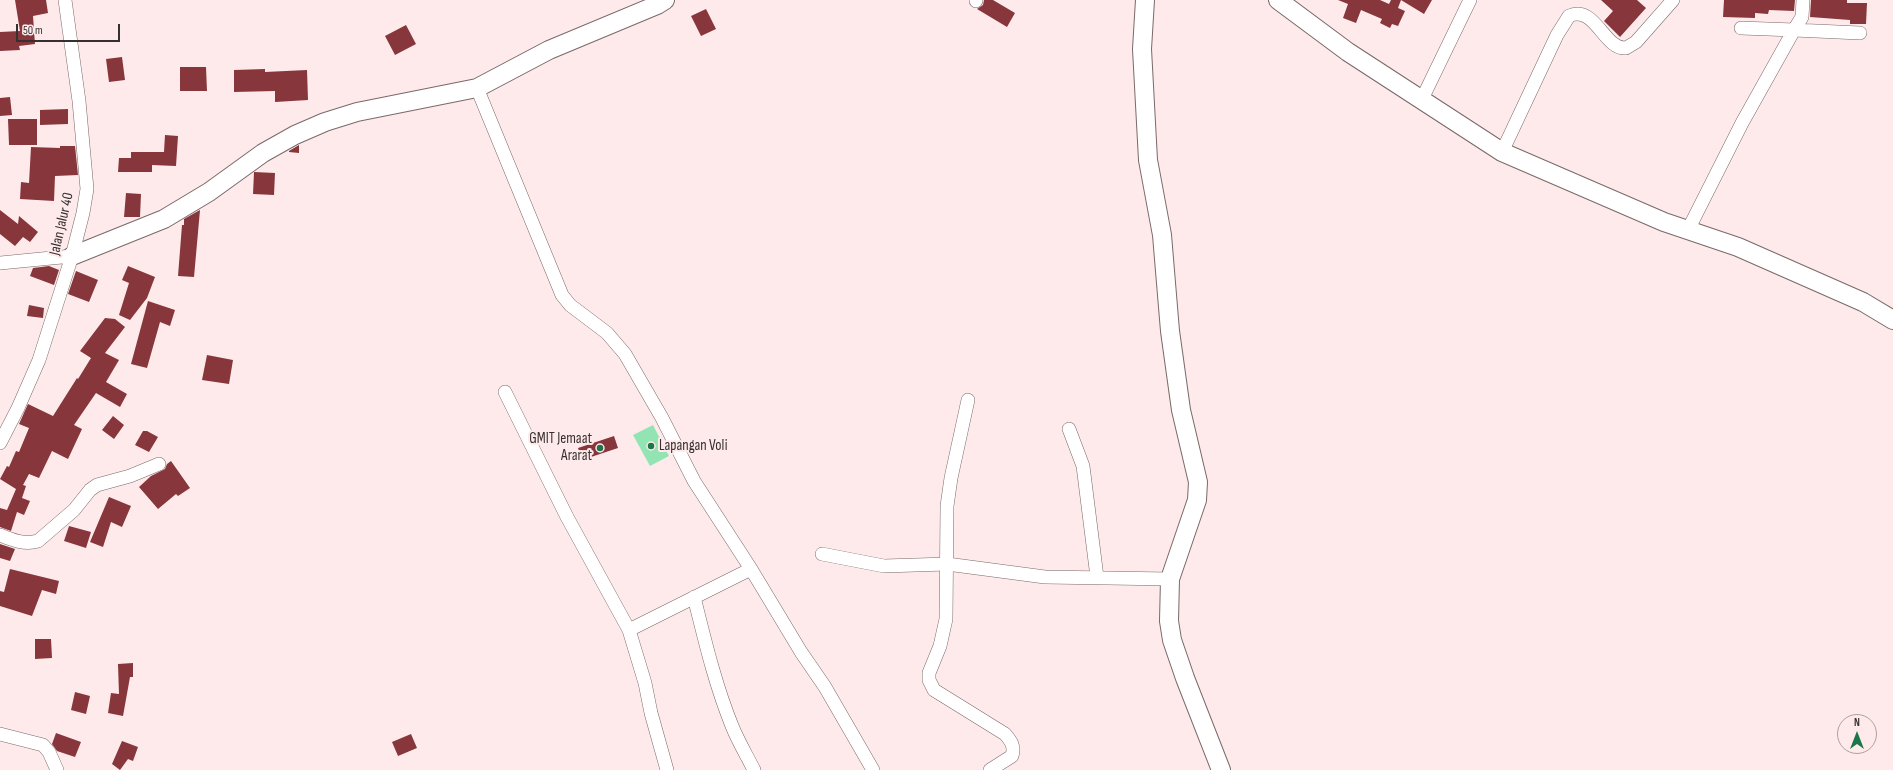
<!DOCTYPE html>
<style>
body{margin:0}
#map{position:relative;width:1893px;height:770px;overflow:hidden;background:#feeaea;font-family:"Sofia Sans Condensed",sans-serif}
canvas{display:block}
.north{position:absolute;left:1837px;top:714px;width:40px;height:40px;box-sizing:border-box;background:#feeaea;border:1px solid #aea0a0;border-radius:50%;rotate:0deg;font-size:11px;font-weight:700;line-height:16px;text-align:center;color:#373030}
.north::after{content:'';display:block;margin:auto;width:14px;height:18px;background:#1d764b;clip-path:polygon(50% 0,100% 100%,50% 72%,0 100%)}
.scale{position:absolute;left:16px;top:24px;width:104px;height:18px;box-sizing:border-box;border:2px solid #373030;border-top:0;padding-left:5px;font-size:12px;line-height:14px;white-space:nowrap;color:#373030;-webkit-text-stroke:3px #feeaea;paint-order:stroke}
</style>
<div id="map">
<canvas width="1893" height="770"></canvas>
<div class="north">N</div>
<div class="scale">50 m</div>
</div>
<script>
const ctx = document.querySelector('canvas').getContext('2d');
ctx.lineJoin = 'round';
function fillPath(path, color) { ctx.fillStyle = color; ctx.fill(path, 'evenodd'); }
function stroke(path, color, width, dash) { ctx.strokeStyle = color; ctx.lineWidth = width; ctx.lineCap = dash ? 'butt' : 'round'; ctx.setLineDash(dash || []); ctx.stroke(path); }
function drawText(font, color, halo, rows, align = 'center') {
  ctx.font = font + ' "Sofia Sans Condensed",sans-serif'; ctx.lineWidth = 4; ctx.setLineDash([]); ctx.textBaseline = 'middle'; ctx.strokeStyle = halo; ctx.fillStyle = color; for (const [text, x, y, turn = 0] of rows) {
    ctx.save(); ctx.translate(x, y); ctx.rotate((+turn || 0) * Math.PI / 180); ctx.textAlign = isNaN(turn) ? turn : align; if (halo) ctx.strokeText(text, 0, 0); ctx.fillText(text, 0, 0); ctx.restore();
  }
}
fillPath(new Path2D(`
 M653 425 669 456 650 466 633 435Z`), '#92e5b3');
fillPath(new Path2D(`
 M15 0H46L48 13 33 16 35 44 19 46 20 50 0 51V32L20 31Z
 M984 0H993L1015 13 1007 27 977 9 983 5Z
 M1338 0H1380L1389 4 1391 0H1432L1424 14 1401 0 1398 8 1405 11 1398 26 1392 24 1390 28 1380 23 1382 19 1361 10 1356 23 1343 18 1348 4Z
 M1601 0H1637L1646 8 1620 37 1604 21 1613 11Z
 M1724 0H1795L1794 11 1769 10 1768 14 1755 13V18L1723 17Z
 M1811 0H1847V3H1867L1866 24H1850V20L1810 17Z
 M706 9 716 29 701 36 691 16Z
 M406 25 416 44 395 55 385 36Z
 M122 57 125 80 109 82 106 59Z
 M180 67H206L207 91H180Z
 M265 69V72L307 70 308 100 275 102V91L234 92V70Z
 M10 97 12 115 0 116V98Z
 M68 109V124L40 125V110Z
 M8 119H37V145H9Z
 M165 135 178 136 176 166 152 165V172H118L119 158H131V152H164Z
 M299 145V153L289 152V151Z
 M60 146H75L78 175 55 176 54 201 20 199 21 182 29 183 31 147 60 148Z
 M254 172 275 173 274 195 253 194Z
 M126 193 141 194 140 217H124Z
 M0 210 18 224 19 216 38 232 30 242 23 237 15 246 0 234Z
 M200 210 194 277 178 276 182 225H184V219Z
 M49 266 59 270 54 285 30 276 33 268Z
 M128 266 155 277 147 298 130 320 119 315 129 283 122 280Z
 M76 271 98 280 89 302 68 294Z
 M148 301 175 310 170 326 160 322 147 368 131 364Z
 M29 305 44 308 43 318 27 316Z
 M105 318 115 319 125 327 105 353 119 360 106 382 127 394 120 407 96 393 74 425 82 429 68 459 52 451 39 478 29 474 23 485 26 486 22 498 30 501 24 515 17 512 11 531 0 527V508L7 510 16 489 0 479 7 466 9 467 16 451 19 452 29 428 19 424 28 404 53 416 77 378 78 379 91 358 80 351Z
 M207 355 233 360 229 384 202 380Z
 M113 416 124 425 114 439 102 430Z
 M143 431H147L158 437 149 452 135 445Z
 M614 436 618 448 582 460 578 448Z
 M171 461 190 488 178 496 176 494 158 509 139 487 151 476 165 469 167 464Z
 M109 497 131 506 122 527 111 522 103 547 90 542Z
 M69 526 91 532 86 548 64 541Z
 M0 544 15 549 10 561 0 558Z
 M10 569 59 581 56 594 42 590 32 616 0 606V591L4 592Z
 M35 639H51L52 658 35 659Z
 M133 663V677H130L123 716 108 713 111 693 119 694 118 664Z
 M75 692 90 696 86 714 71 710Z
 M56 733 81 742 75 757 57 751 52 744Z
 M411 734 417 748 398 756 392 742Z
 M122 741 138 747 133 761 128 759 120 770 112 764Z`), '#87363b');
const street = new Path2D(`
 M976 1V0
 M1741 28 1794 30 1802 17 1803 0
 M477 88 562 295 570 305 607 333 625 354 662 418 694 481 751 569 801 652 825 687 873 770
 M1422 99 1470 0
 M1502 152 1557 35 1569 16C1595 4 1604 50 1626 48L1636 42 1673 0
 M1688 230 1742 123 1794 30 1860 33
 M0 263 72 256
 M505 392 567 517 629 630
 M968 400 951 478 947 506 946 619 940 646 929 673V680L934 690 1005 734C1011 741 1015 746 1012 756L990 770
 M1069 429 1083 466 1097 577
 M0 443 18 408 39 360 72 256 83 213 87 189 79 101 65 0
 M0 535C12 540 25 545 38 541L74 510 90 490 97 485 130 476 159 464
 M822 554 884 566 947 564 1045 577 1170 579
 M694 597C705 641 715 684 732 726 738 741 747 756 754 770
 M0 734 43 745 49 752 57 770
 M667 770 651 713 645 683 629 630 751 569`);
const secondary = new Path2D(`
 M1145 0 1142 49 1148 160 1162 235 1170 331 1181 410 1198 482 1197 500 1170 579 1169 621 1172 640 1185 678 1221 770
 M1278 0 1348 52 1502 152 1664 222 1738 247 1863 302 1893 320
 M72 256 164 219 209 192 263 153 295 135 325 122 357 112 477 88 549 50 657 5 665 0`);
stroke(street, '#7a6969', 14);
stroke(secondary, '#7a6969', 20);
stroke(street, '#fff', 13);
stroke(secondary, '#fff', 18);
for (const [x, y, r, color] of [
 [651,446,4,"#1d764b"],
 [600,448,4,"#1d764b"]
]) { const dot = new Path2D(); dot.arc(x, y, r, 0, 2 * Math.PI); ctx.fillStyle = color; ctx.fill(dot); stroke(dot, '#feeaea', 1.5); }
drawText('15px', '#373030', '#feeaea', [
 ["Jalan Jalur 40",62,224,-77]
]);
drawText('15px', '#373030', '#feeaea', [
 ["GMIT Jemaat",592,439],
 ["Ararat",592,456],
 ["Lapangan Voli",659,446,"left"]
], 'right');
</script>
